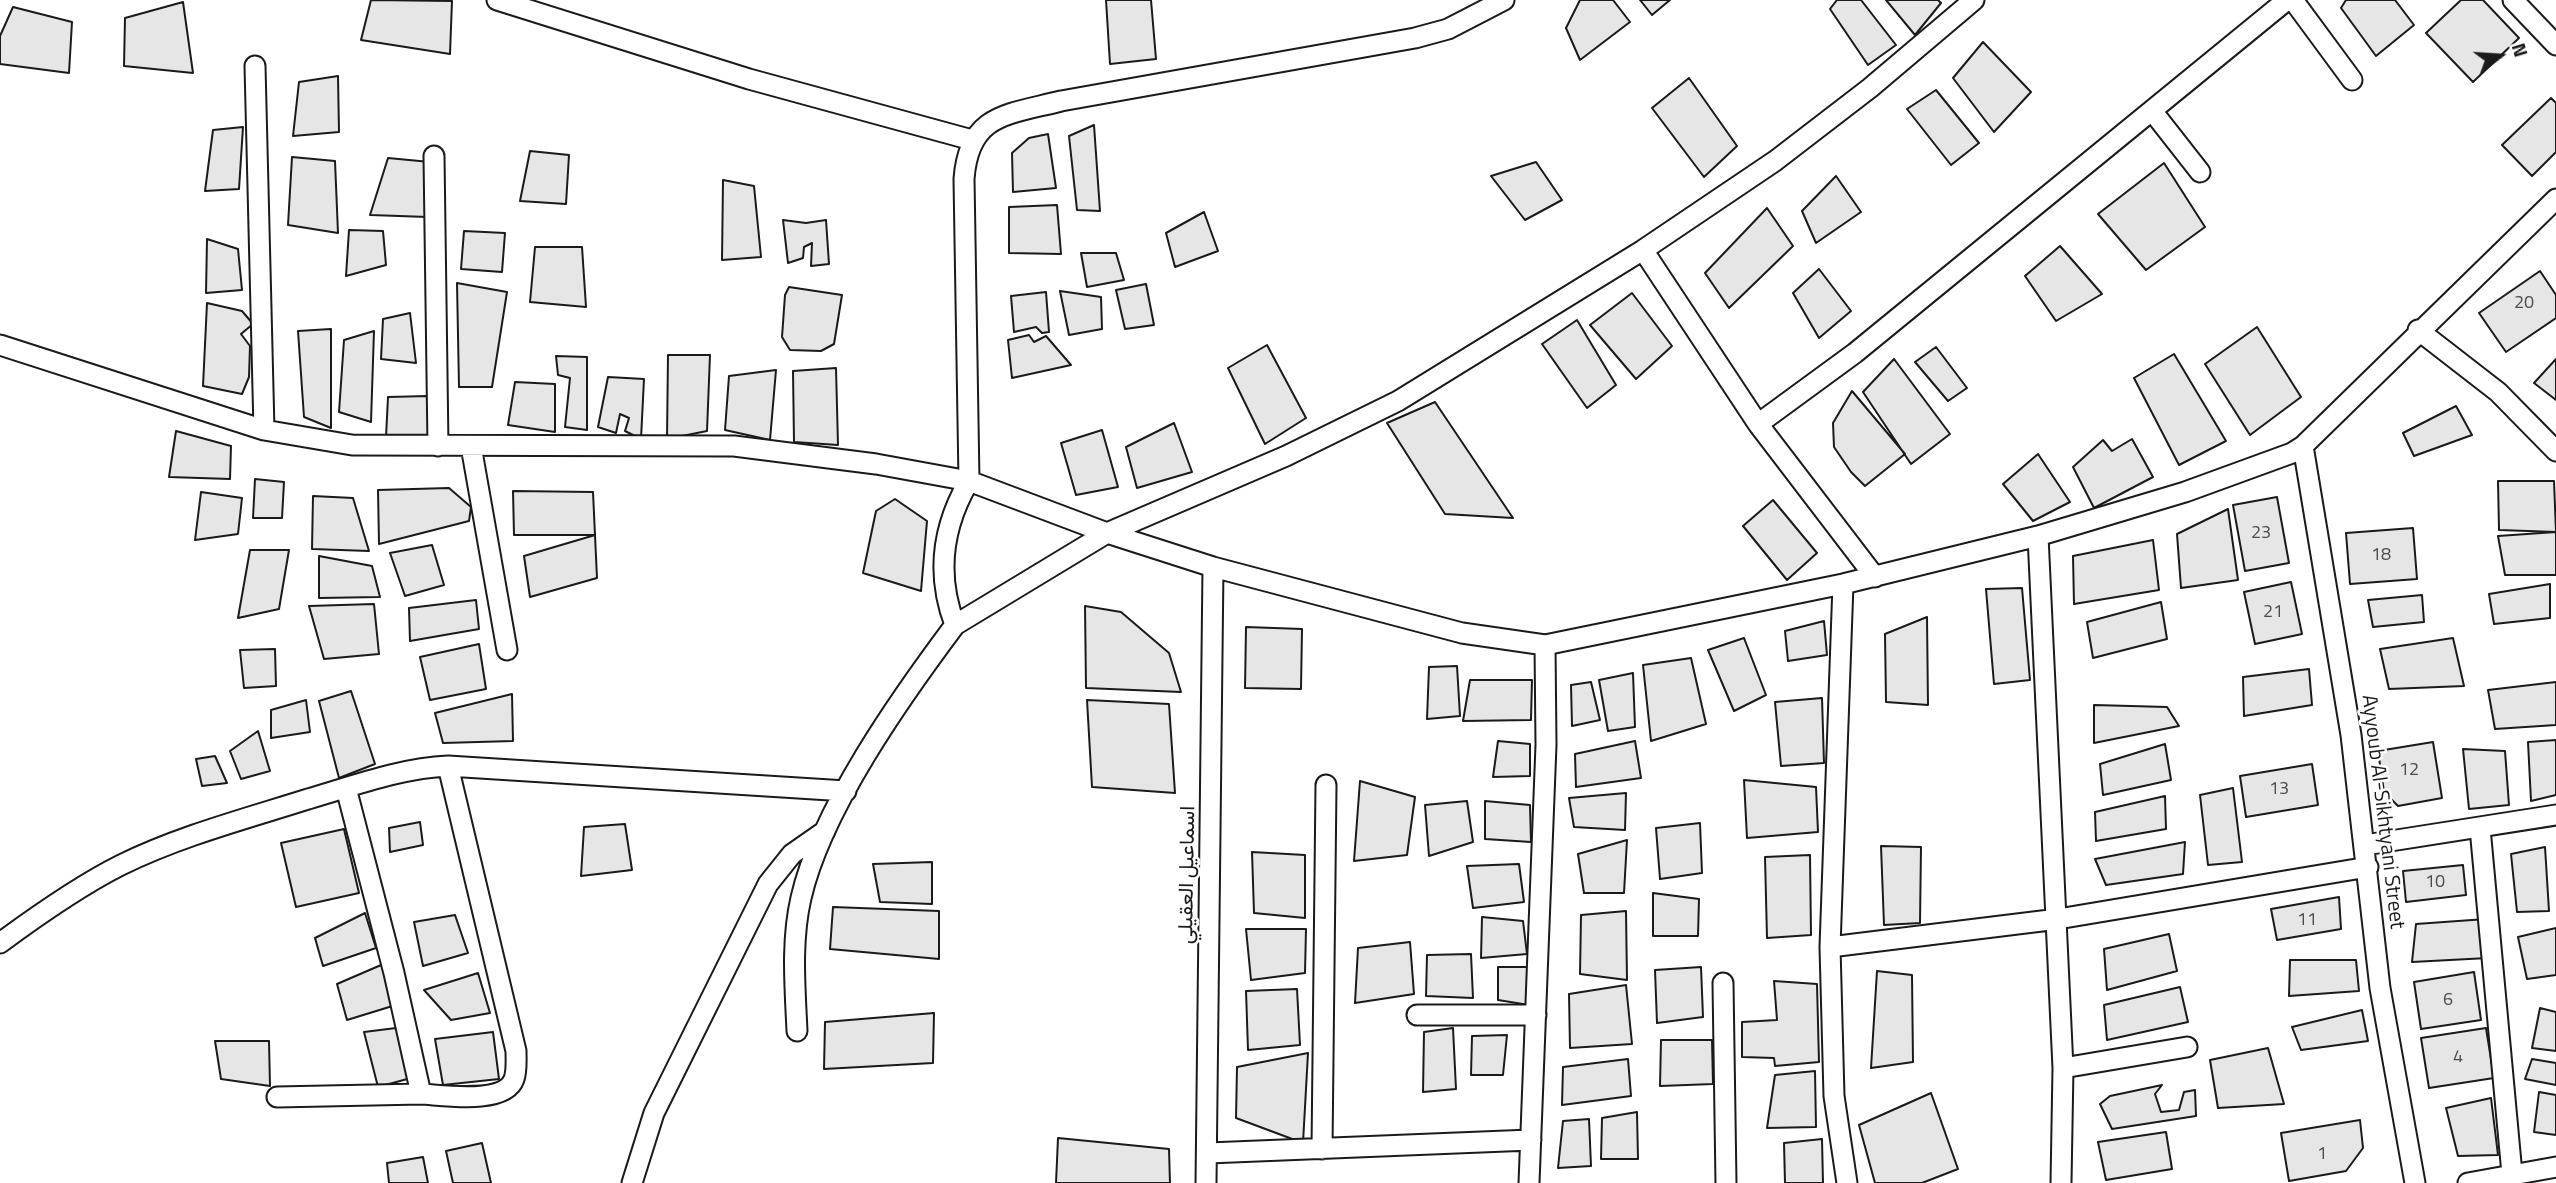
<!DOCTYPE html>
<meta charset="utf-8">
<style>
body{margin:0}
#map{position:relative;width:2556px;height:1183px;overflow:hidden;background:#fff;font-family:"Titillium Web",sans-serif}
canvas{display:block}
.north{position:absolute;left:2465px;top:21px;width:70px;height:70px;-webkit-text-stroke:5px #fff;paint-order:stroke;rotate:73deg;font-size:19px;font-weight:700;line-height:28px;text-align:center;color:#1a1a1a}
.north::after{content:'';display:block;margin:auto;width:24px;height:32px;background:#1a1a1a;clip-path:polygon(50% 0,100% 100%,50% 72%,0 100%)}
</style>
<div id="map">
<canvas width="2556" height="1183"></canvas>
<div class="north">N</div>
</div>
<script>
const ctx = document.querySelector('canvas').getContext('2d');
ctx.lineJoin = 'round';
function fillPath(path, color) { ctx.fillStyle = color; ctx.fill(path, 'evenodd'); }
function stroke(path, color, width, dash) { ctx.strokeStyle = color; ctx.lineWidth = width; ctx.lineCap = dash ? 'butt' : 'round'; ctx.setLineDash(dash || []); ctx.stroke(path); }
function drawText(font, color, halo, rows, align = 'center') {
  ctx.font = font + ' "Titillium Web",Vazirmatn,sans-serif'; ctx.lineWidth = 5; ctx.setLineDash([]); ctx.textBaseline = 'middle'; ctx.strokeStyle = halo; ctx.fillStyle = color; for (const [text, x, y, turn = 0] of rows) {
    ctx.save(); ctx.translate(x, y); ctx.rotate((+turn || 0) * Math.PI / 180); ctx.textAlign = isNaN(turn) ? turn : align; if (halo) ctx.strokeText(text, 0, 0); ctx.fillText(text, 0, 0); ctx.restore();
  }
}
const building = new Path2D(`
 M371 0 452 1 450 54 361 40Z
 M1106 0H1151L1156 59 1110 64Z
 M1580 0H1613L1630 22 1580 60 1566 28Z
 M1640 0H1670L1652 15Z
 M1837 0H1861L1896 45 1868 65 1830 9Z
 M1886 0H1938L1941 3 1915 35Z
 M2346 0H2395L2414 25 2376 56 2341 8Z
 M2461 0H2483L2519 38 2473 82 2426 33Z
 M183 2 193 73 124 66 125 18Z
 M13 7 72 22 69 73 0 64V36Z
 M1983 42 2031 92 1994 132 1953 78Z
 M338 76 339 132 293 136 299 82Z
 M1689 78 1737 146 1704 177 1652 108Z
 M1936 90 1979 143 1951 165 1907 109Z
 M2551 98 2556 103V152L2532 176 2502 145Z
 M1094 125 1100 211 1077 210 1069 136Z
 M243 127 239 189 205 191 213 130Z
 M1048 134 1056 188 1013 192 1012 153 1029 138Z
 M530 151 569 155 566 204 520 201Z
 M292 157 335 161 338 233 288 225Z
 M388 158 430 162 428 217 370 215Z
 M1536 162 1562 200 1525 220 1491 176Z
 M2164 163 2205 227 2146 270 2098 214Z
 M1836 176 1861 212 1816 243 1802 211Z
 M723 180 754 186 761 257 722 260Z
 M1057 205 1061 254 1009 253V207Z
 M1767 208 1793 246 1729 308 1705 273Z
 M1204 212 1218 251 1175 267 1166 233Z
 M783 220 806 223 826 220 829 264 811 266 812 243 804 247 803 258 788 263Z
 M349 230 383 231 386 265 346 276Z
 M464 231 505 233 502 272 461 269Z
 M207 239 238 249 242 290 206 293Z
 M2060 246 2102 294 2056 321 2025 276Z
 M535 247H582L586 307 530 302Z
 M1081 253H1116L1124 280 1087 287Z
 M1819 269 1851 311 1819 338 1793 293Z
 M2540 271 2556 295V318L2506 352 2479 313Z
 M457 283 507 292 492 387H459Z
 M1146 284 1154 325 1125 329 1116 290Z
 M789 287 842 295 834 344 821 351 790 350 782 337 785 295Z
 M1060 291 1101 297 1102 329 1069 335Z
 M1046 292 1049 332 1042 333 1036 327 1014 332 1011 296Z
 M1632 293 1672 346 1636 379 1590 325Z
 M207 303 242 311 253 324 241 334 250 346 249 377 242 394 203 386Z
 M410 313 416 363 381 359 383 319Z
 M1577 320 1616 385 1587 408 1542 344Z
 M2257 327 2301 397 2250 435 2205 364Z
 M331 329V428L304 417 298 331Z
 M374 331 371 422 339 412 344 340Z
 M1029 335 1034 342 1046 336 1071 365 1012 378 1008 340Z
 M1267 345 1306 418 1265 444 1228 368Z
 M1936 347 1967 388 1948 401 1915 362Z
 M2174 354 2226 441 2179 465 2134 378Z
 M668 355H710L707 431 667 439Z
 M556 356 587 357V430L565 427 570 378 558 375Z
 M1894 359 1950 434 1911 464 1863 392Z
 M2556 359V400L2534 383Z
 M836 368 838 445 794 442 793 371Z
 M776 370 770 440 725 430 729 376Z
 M608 377 644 379 641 439 625 431 629 418 620 414 616 433 598 427Z
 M515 382 555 384V432L508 425Z
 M1852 391 1905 454 1865 486 1851 472 1834 447 1833 423Z
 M428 396 430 437H386L388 397Z
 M1435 402 1513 518 1445 514 1387 423Z
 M2456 406 2472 435 2414 456 2403 433Z
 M1174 423 1192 472 1137 488 1126 447Z
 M1102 430 1118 487 1076 495 1061 443Z
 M176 431 231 446 230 479 169 477Z
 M2132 439 2153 477 2094 508 2073 467 2103 440 2112 451Z
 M2038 454 2070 502 2033 521 2003 484Z
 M255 479 284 482 282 518H253Z
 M2498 481H2554L2556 532 2499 530Z
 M449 488 471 507 469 521 379 544 378 490Z
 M513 491 593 492 595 535H514Z
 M201 492 242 498 238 534 195 540Z
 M313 496 353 498 369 551 312 549Z
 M2277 497 2289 563 2245 571 2233 505Z
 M895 499 927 521 921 591 863 573 876 511Z
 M1773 500 1817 553 1787 580 1743 526Z
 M2228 509 2238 580 2181 588 2177 534Z
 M2413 528 2417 579 2350 584 2346 533Z
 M2556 532V575H2505L2498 536Z
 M595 535 597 578 530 597 524 556Z
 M2153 540 2159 590 2074 604 2073 556Z
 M432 545 444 585 405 596 390 553Z
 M250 550H289L279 609 238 618Z
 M319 556 372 566 380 597 319 598Z
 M2291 582 2302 634 2255 644 2244 592Z
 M2550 584V618L2494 624 2489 594Z
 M2022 588 2030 680 1994 684 1986 589Z
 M2422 595 2424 622 2373 627 2368 600Z
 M476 600 479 629 410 641 409 608Z
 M2161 602 2167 639 2093 658 2087 622Z
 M374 604 379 654 324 659 309 606Z
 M1085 606 1121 612 1169 653 1181 692 1086 688Z
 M1927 617 1928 705 1886 702 1885 634Z
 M1824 621 1827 655 1788 661 1785 631Z
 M1246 627 1302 629 1301 689 1245 688Z
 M1744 638 1766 695 1734 711 1708 650Z
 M2453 638 2464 686 2389 689 2380 649Z
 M479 644 486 689 430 700 420 657Z
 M275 649 276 686 244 688 240 650Z
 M1691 658 1706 724 1651 741 1643 665Z
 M1457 666 1460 716 1427 719 1429 667Z
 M2309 669 2312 705 2244 716 2243 677Z
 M1633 673 1635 727 1608 731 1599 680Z
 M1470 680H1532L1531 720 1463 721Z
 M1591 682 1600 720 1572 726 1571 685Z
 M2556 682V725L2495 729 2488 690Z
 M351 691 375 764 339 778 319 701Z
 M512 694 513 741 443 743 435 713Z
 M1822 698 1824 763 1781 766 1775 702Z
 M306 700 310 732 271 738V710Z
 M1087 700 1169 704 1175 793 1092 787Z
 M2094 705 2167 707 2179 726 2094 743Z
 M258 731 270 771 241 779 230 751Z
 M2556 740V795L2531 801 2528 742Z
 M1498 741 1530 744V776L1493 777Z
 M1635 741 1641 778 1576 787 1575 754Z
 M2433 742 2442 798 2398 806 2384 792 2378 751Z
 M2165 744 2171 780 2103 795 2100 764Z
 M2463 749 2505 751 2509 805 2469 809Z
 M215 756 227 783 202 786 196 759Z
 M2312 764 2318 805 2246 817 2240 776Z
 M1744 780 1816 787 1818 832 1747 838Z
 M1360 781 1415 797 1407 855 1354 861Z
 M2233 788 2242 862 2208 865 2200 795Z
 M1626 793 1625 830 1574 827 1569 798Z
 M2165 796 2166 829 2096 841 2095 812Z
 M1467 801 1473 842 1429 856 1425 805Z
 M1485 801 1530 805 1531 842 1485 839Z
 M420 822 423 845 390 852 389 828Z
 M1700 823 1702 873 1660 879 1656 828Z
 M625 824 632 870 581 876 584 827Z
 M344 829 359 893 296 907 281 843Z
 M1627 840 1624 893H1584L1578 854Z
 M2185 842 2183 874 2106 885 2095 859Z
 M1881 846 1921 847 1920 923 1884 925Z
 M2545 847 2549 911 2517 912 2511 854Z
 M1252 852 1305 855V918L1254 913Z
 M1810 855 1811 935 1767 938 1765 857Z
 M932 862V904L880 902 873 864Z
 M1519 864 1524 902 1473 908 1467 866Z
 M2463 865 2466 895 2406 902 2403 871Z
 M1653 893 1699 899 1698 936H1653Z
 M2339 897 2341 929 2277 940 2271 909Z
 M833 907 939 911V959L830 949Z
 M1626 911 1627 980 1580 974 1581 915Z
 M365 913 376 948 323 966 315 938Z
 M455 915 468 953 423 966 414 922Z
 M1482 917 1523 921 1527 954 1481 958Z
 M2486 919 2488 958 2412 962 2416 924Z
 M2556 928V975L2527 979 2518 937Z
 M1246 929H1306L1305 973 1251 980Z
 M2169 934 2177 971 2107 990 2104 949Z
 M1410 942 1414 994 1355 1003 1358 948Z
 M1471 954 1473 998 1426 996 1427 955Z
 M2290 960H2356L2359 991 2289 996Z
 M388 962 399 1004 347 1020 337 984Z
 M1498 967H1529V1005L1498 1000Z
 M1701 967 1703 1017 1657 1023 1655 970Z
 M1877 971 1912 975 1913 1062 1871 1068Z
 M2474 972 2481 1020 2421 1029 2414 982Z
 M478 973 490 1013 451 1020 424 990Z
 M1774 981 1817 984 1819 1062 1775 1066 1774 1058 1742 1057V1022L1777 1020Z
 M1626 985 1632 1044 1570 1048 1569 994Z
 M2180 987 2188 1022 2107 1040 2104 1005Z
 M1297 989 1300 1045 1248 1050 1246 991Z
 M2540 1008 2556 1012V1051L2532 1048Z
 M2362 1010 2368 1041 2301 1050 2292 1027Z
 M934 1013 933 1063 824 1069 825 1022Z
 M396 1028 411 1078 378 1087 364 1032Z
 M1453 1028 1456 1089 1423 1092 1424 1032Z
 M2486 1028 2494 1078 2429 1088 2421 1038Z
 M493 1032 499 1079 443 1085 435 1039Z
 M1507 1035 1503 1075H1471L1472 1036Z
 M1661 1040H1712L1713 1084 1660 1086Z
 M215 1041H269L270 1086 221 1079Z
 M2268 1048 2284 1104 2218 1108 2210 1060Z
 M1308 1053 1303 1143 1236 1118 1237 1067Z
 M1628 1059 1631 1096 1562 1105 1563 1067Z
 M2532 1059 2556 1063V1085L2525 1079Z
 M1815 1071 1816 1127 1767 1128 1775 1075Z
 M2162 1085 2155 1094 2161 1112 2179 1110 2184 1092 2195 1090 2196 1116 2112 1129 2100 1104 2110 1096Z
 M2539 1092 2556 1095V1135L2534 1132Z
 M1931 1093 1958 1169 1922 1183H1875L1859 1125Z
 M2491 1098 2498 1155 2458 1156 2446 1108Z
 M1637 1112 1638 1159H1601L1602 1118Z
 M1589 1119 1591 1166 1558 1168 1563 1121Z
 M2360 1120 2363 1148 2346 1171 2289 1181 2281 1133Z
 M2166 1132 2172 1169 2106 1180 2098 1142Z
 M1058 1138 1169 1149 1170 1183H1056Z
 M1822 1139 1823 1183H1785L1784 1143Z
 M482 1143 491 1183H453L446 1151Z
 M423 1157 428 1183H389L387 1163Z`);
fillPath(building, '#e6e6e6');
stroke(building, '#1a1a1a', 2);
const minor = new Path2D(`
 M497 0 749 79 972 140
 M1504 0 1448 29 1415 38 1061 101C1006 115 969 114 964 179L969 481C942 527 936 575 955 625L1107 533 1286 456 1398 401 1643 250 1775 161 1870 88 1974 0
 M2293 0 2352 80
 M2513 0 2556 45
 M255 66 264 430
 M2153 112 2200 172
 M434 156 438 446
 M1643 250 1758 424 1875 577
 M2418 330 2498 392 2556 451
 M0 345 264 430 352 445 734 446 876 464 969 481 1107 533 1213 567 1462 633 1545 645 1843 584 2038 536 2185 492 2292 453 2303 446 2556 199
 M1758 424 1855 353 2287 0
 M471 446 507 650
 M2303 446 2351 735 2380 988 2415 1183
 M2038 536 2063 1068 2061 1183
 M1843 584 1830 947 1834 1096 1847 1183
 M346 788 394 973 421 1094C443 1095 505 1105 514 1079 517 1071 516 1060 516 1051L448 766
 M2480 828 2512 1174
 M2365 845 2556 815
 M0 943C38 915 79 886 121 865 180 836 245 819 308 799 353 786 401 768 448 766L846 791
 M1830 947 2058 919 2368 867
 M1723 983 1726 1183
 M1417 1015H1536
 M797 1031C795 987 791 941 801 898 821 810 901 697 955 625
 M2063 1068 2187 1047
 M277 1097 421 1094
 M1322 1149 1326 785
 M1208 1153 1531 1140
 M632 1183 654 1113 768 884 792 854 825 831
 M1206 1183 1213 567
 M1529 1183 1546 745 1545 645
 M2468 1183 2556 1167`);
stroke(minor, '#1a1a1a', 23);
stroke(minor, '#fff', 19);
drawText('18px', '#4d4d4d', null, [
 ["20",2524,304],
 ["23",2261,534],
 ["18",2381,556],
 ["21",2273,613],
 ["12",2409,771],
 ["13",2279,790],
 ["10",2435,883],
 ["11",2307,921],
 ["6",2448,1001],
 ["4",2458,1058],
 ["1",2322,1155]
]);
drawText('21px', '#1a1a1a', '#fff', [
 ["Ayyoub Al-Sikhtyani Street",2382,812,83],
 ["اسماعيل العقيلي",1188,875,-89]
]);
</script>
